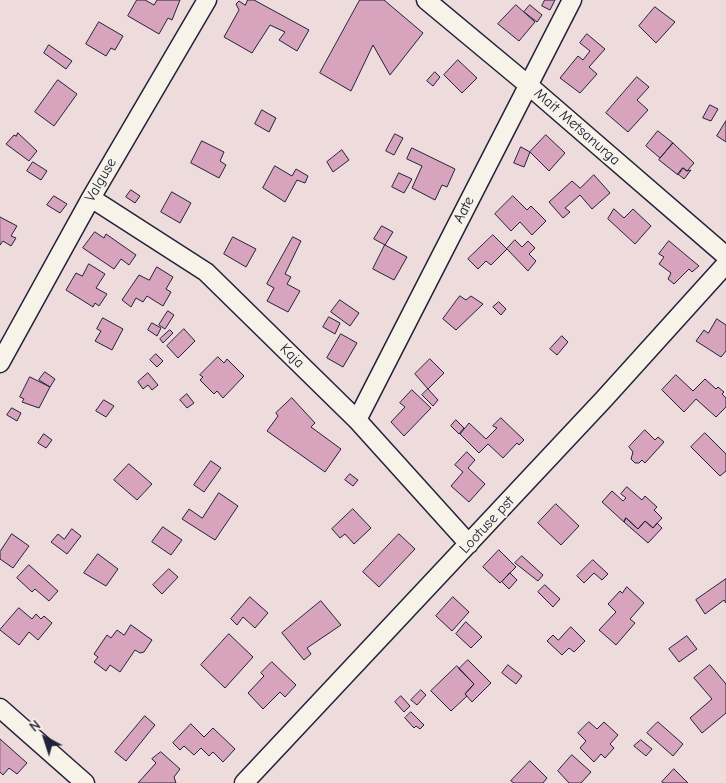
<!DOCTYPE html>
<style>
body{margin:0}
#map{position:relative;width:726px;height:783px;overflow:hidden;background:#eedbdb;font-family:"Comic Neue",sans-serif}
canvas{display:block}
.north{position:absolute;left:20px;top:713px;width:50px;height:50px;-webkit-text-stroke:4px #f7f3e8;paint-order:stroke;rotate:320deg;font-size:14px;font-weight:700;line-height:20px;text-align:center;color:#22223b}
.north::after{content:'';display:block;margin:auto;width:18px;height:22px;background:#22223b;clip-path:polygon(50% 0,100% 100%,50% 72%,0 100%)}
</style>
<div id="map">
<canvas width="726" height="783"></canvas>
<div class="north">N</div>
</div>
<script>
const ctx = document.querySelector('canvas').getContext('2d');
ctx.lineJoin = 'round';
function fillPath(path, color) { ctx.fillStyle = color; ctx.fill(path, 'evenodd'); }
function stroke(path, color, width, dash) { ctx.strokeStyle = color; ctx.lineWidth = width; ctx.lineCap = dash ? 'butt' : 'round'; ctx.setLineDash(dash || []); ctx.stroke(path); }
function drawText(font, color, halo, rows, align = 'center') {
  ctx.font = font + ' "Comic Neue",sans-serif'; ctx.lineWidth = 4; ctx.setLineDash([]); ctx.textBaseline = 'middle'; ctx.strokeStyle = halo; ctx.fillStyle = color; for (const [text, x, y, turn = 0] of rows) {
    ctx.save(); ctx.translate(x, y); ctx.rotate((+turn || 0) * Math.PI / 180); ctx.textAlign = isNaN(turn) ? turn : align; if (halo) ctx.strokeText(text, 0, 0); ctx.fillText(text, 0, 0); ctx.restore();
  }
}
const building = new Path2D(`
 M137 0H145L154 5 157 0H180L172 20 168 18 159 34 128 16Z
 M248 0H254L309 30 297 51 279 40 285 32 270 25 252 53 224 37 239 10 236 4 239 1 245 5Z
 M360 0H384L423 33 390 75 373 45 351 91 320 73Z
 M545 0H555L550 10 542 6Z
 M516 5 535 22 519 41 498 24Z
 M530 5 542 15 537 22 524 12Z
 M655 7 675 22 656 43 639 26Z
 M99 22 123 36 115 50 111 48 106 56 86 44Z
 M587 34 605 49 589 67 597 74 580 93 560 78 578 56 583 60 590 51 580 43Z
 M49 45 72 61 66 69 44 53Z
 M458 60 477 78 462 93 444 75Z
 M435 72 440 77 433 86 427 81Z
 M637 77 649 87 637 100 648 110 628 132 606 113Z
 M58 80 77 94 54 126 35 112Z
 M710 105 718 109 711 121 703 118Z
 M262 110 276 118 269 132 255 124Z
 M726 121V142L717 136Z
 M658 131 673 143 660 158 646 146Z
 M18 133 37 151 29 161 6 144 14 135 16 136Z
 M395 134 403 138 394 155 386 151Z
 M546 135 565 153 549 171 530 152Z
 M202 141 224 152 220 161 226 165 219 178 191 163Z
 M673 143 694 163 687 171 683 168 678 175 659 160Z
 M521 147 530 152 524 167 514 163Z
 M412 148 455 169 447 187 442 185 435 200 412 188 422 166 407 159Z
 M342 150 349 160 333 172 327 162Z
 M33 162 47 171 41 180 27 171Z
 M275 166 292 176 296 169 308 176 305 183 297 180 285 202 263 188Z
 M683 168 687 171 691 170 684 179 678 174Z
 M399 173 412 179 404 193 392 187Z
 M594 175 610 193 592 209 580 195 565 208 570 212 563 218 549 202 572 181 580 188Z
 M131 190 140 196 135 203 126 197Z
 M172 192 191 203 180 223 161 212Z
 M54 196 67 204 60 213 47 205Z
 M513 196 527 210 531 206 546 221 532 235 520 222 511 231 495 214Z
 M614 209 624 218 633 209 651 226 635 244 608 219Z
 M0 217 17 226 11 236 16 238 11 246 3 241 0 245Z
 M382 226 393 232 385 245 374 239Z
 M95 232 104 238 106 234 136 255 129 265 121 259 114 269 83 248Z
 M493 235 507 249 491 265 486 261 478 269 468 259Z
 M233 237 256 249 246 267 224 254Z
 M293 237 301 241 285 274 291 277 287 284 300 291 288 312 267 301 274 288 267 284Z
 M515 240 522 247 528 241 535 248 529 254 536 261 528 271 507 249Z
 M669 241 699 266 692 272 689 269 674 284 668 279 671 273 659 264 664 257 659 254Z
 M385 245 407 257 394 280 373 269Z
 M89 264 105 274 96 288 107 294 99 306 95 303 93 307 66 290 76 273 82 276Z
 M157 267 173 277 166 289 171 292 163 306 147 296 143 302 136 298 131 307 122 300 139 275 149 280Z
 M460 296 466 300 471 296 483 304 456 330 443 319Z
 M340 300 359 313 350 326 331 312Z
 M499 302 506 309 501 315 493 307Z
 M168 311 174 315 165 329 159 325Z
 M329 317 340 323 335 334 323 327Z
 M103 318 123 329 112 350 95 341 101 331 97 329Z
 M717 319 726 325V351L721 357 696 341 704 330 708 333Z
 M152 323 161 328 157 336 148 330Z
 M184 329 195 341 178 358 167 346Z
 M170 330 173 333 163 343 160 339Z
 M341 334 357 343 343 367 327 358Z
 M562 336 568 342 557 355 550 349Z
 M156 354 163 361 157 367 150 360Z
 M218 357 224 363 227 359 244 376 223 398 217 391 214 394 200 380 203 377 200 375Z
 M430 359 444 373 428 389 415 374Z
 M45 372 55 379 50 387 39 380Z
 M148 373 158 385 152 390 148 385 143 389 138 382Z
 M676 375 693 391 705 379 716 389 718 387 724 392 722 394 726 398V407L716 417 696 399 684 412 662 390Z
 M30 377 50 387 39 408 22 402 24 399 20 397Z
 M428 389 438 400 433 406 422 395Z
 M412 390 431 408 404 436 391 422 405 407 400 403Z
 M187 394 194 403 187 408 180 400Z
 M292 398 315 423 311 427 341 449 325 472 267 431 278 416 276 413Z
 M104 400 114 406 106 417 96 411Z
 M12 408 21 413 17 421 7 415Z
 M501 418 524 440 519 445 517 443 503 458 488 444 479 453 460 434 469 423 486 439 497 428 493 426Z
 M456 420 464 428 459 434 451 426Z
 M645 430 655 440 658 437 664 442 645 463 642 460 639 463H635L631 459 633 452 629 447Z
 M705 433 726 454V471L720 476 691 447Z
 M44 434 52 440 46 448 38 443Z
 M467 452 475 460 468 468 485 484 469 502 451 486 463 472 455 465Z
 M211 461 221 468 204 492 194 485Z
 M129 464 152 484 137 500 114 480Z
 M350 474 358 480 353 486 345 480Z
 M627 487 642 500 645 496 657 507 654 510 662 518 653 528 645 521 638 529 626 518 624 522 602 502 612 491 623 501 626 498 621 494Z
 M219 493 238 506 215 540 182 519 189 509 202 518Z
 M556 504 579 526 561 545 538 523Z
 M353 509 371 528 354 544 345 534 340 538 332 529Z
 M626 518 638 529 645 521 653 528 657 523 662 528 648 543 624 522Z
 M163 527 182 540 171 555 152 542Z
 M72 529 81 536 67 554 51 542 58 534 64 539Z
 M12 534 29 546 13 568 0 559V552Z
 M399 534 415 549 379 587 363 572Z
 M499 550 516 567 500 583 483 567Z
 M98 554 118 569 106 586 84 573Z
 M522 556 543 575 538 581 515 563Z
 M593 560 608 574 602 580 594 573 584 583 577 576Z
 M29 565 58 591 49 601 35 589 32 592 17 578Z
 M169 569 178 577 162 594 153 585Z
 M510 573 517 580 509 589 502 582Z
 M726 579V603L724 600 705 614 696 600Z
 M545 585 560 599 553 607 538 592Z
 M627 587 644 603 630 619 635 623 616 645 599 630 616 612 608 604 620 591 622 593Z
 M250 597 268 613 255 628 243 617 237 625 231 619Z
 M453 597 469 612 452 631 436 616Z
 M321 601 341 625 307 648 311 654 304 660 282 633Z
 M19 608 32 619 36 614 41 619 44 616 52 623 38 640 29 632 19 645 0 630Z
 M466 622 482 637 471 648 456 634Z
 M131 625 152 640 144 652 140 653 135 650 120 672 110 665 106 671 94 662 98 657 94 654 107 635 111 638 117 630 124 635Z
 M571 627 585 641 574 652 569 648 562 655 547 641 553 635 558 640Z
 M229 634 253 657 225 688 201 665Z
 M687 636 697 649 679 662 669 649Z
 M468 660 491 683 472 702 465 694 474 684 459 669Z
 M272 662 296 685 285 697 280 692 263 709 248 693 264 676 261 673Z
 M508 665 522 676 516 684 502 673Z
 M710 665 726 684V713L702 733 690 718 712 699 694 678Z
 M457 666 474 684 465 694 467 696 451 711 431 691Z
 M421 690 426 695 417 705 411 700Z
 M401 696 410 706 404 712 395 702Z
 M411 712 424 725 420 729 416 726 414 728 405 718Z
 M145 716 155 725 126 761 115 752Z
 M589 722 597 729 604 722 618 735 610 744 614 748 605 758 601 754 594 762 580 748 586 741 578 733Z
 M658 722 683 744 673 756 647 733Z
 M191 724 204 737 213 728 235 749 223 762 213 752 209 756 201 748 194 755 184 746 180 750 173 743Z
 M0 739 27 763 17 774 9 768 3 775 0 772Z
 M641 740 652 749 646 756 634 746Z
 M161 752 180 769 174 777 176 783H138L156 763 152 759Z
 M572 755 591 772 581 783H569L558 771Z
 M530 761 547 778 543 783H514L511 781Z
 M674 769 688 783H664L662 782Z`);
fillPath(building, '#d8a3bc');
stroke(building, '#22223b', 1);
const minor = new Path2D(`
 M426 0 527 84 726 256
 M91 198 206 272 357 420 469 544
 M0 363 91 198 207 0
 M357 420 572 0
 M0 708 85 783
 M244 783 604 399 726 264`);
stroke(minor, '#22223b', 21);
stroke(minor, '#f7f3e8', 18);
drawText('15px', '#22223b', '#f7f3e8', [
 ["Mait Metsanurga",577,127,41],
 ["Valguse",101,180,-60],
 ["Aate",464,210,-63],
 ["Kaja",292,356,44],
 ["Lootuse pst",487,525,-47]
]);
</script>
